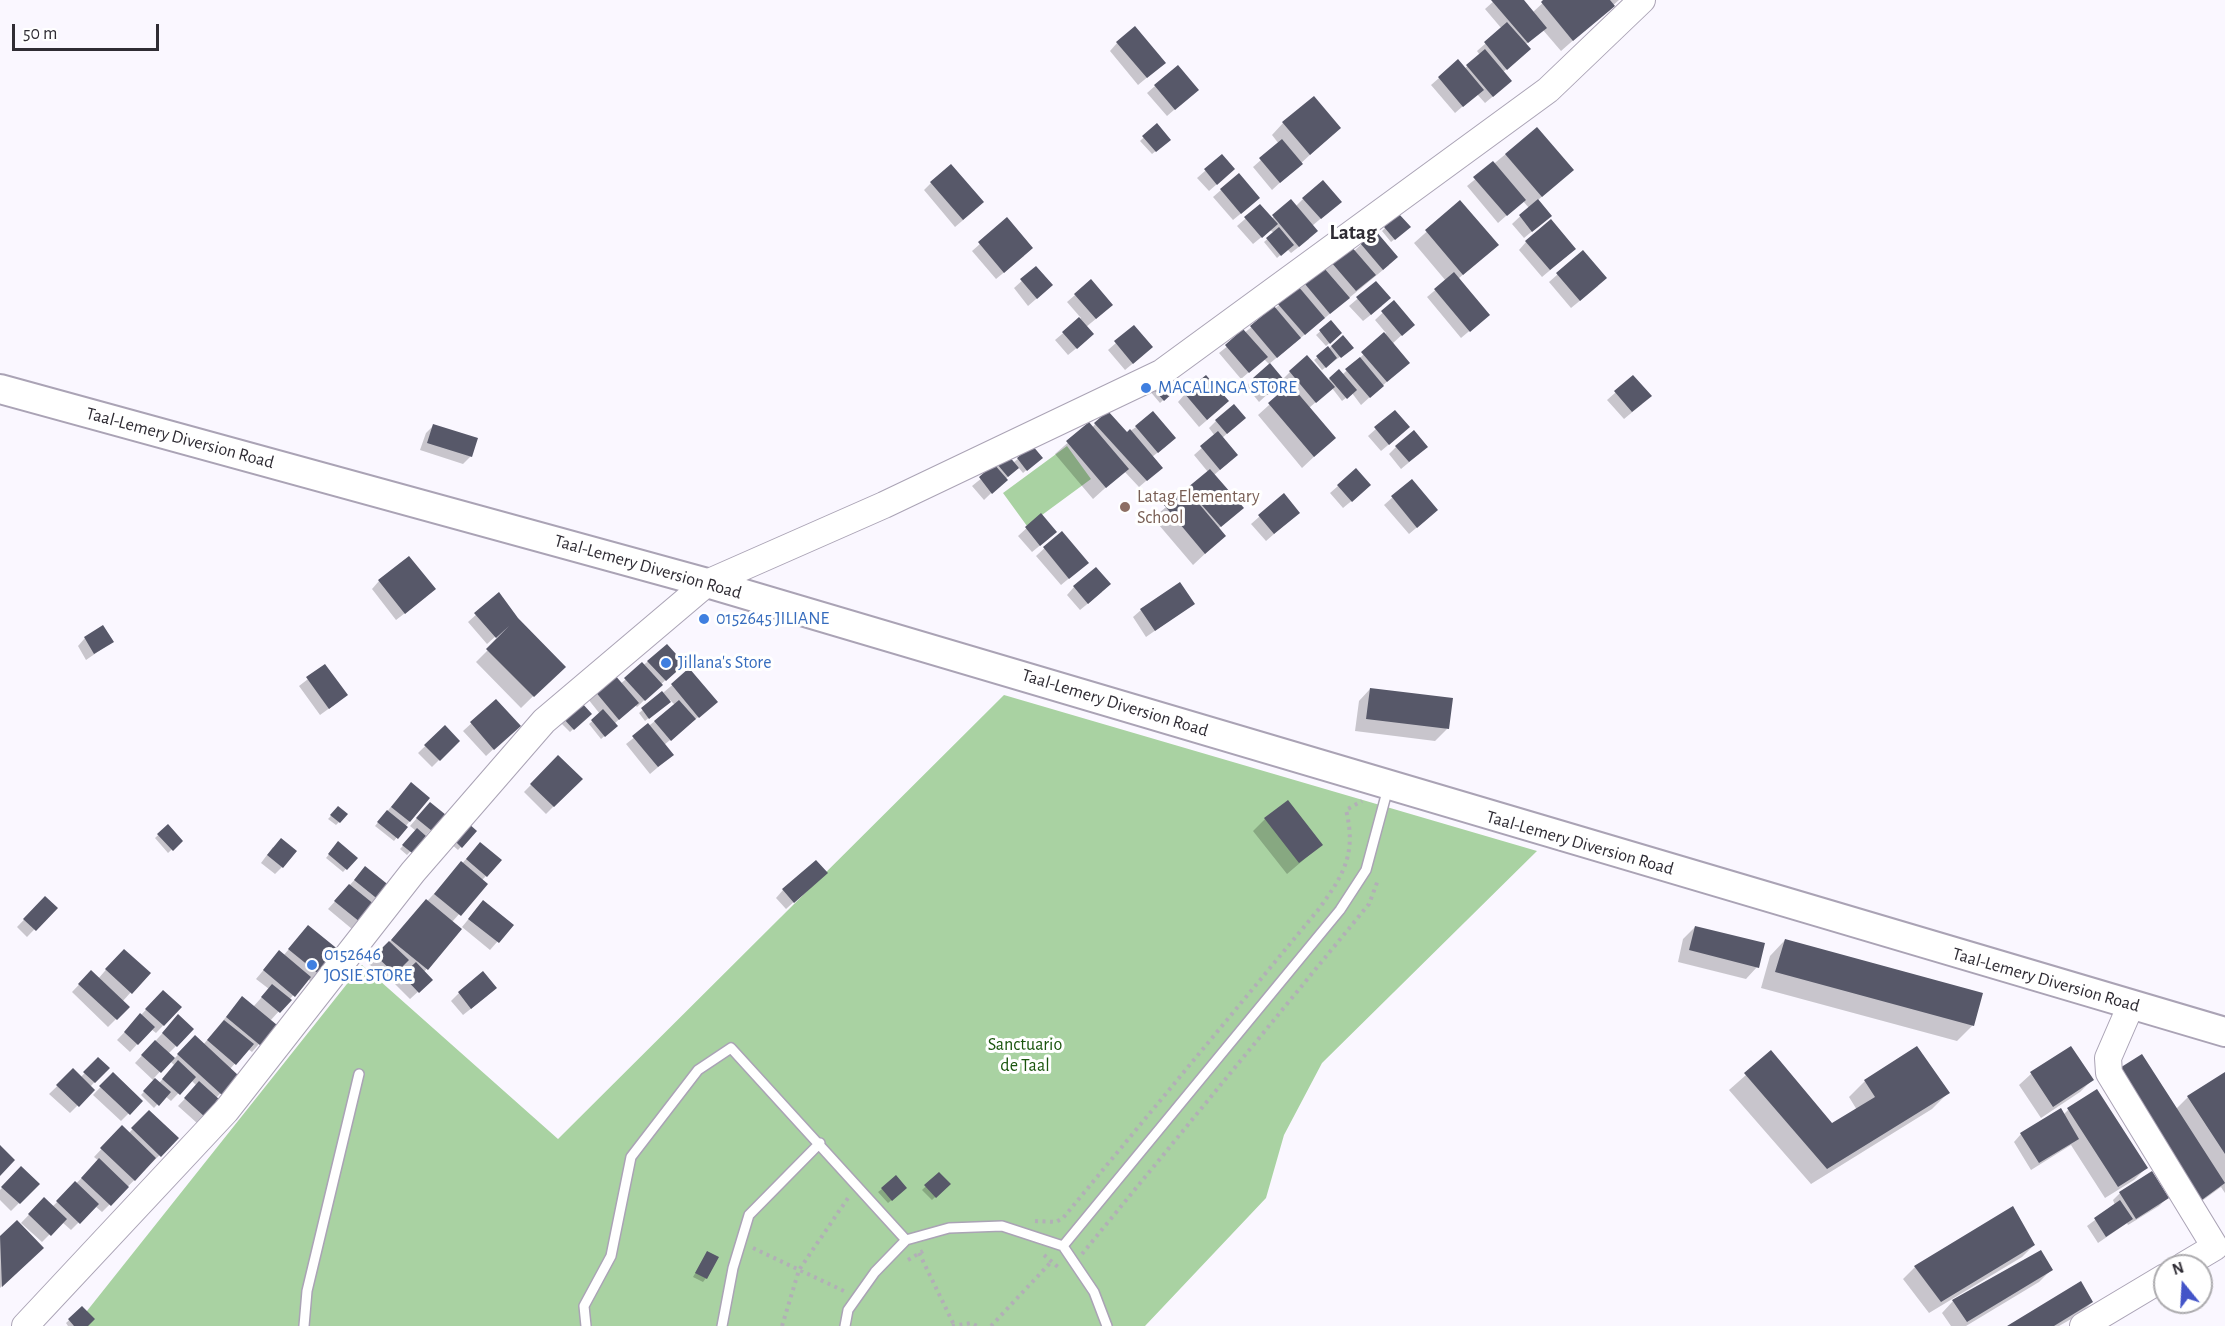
<!DOCTYPE html>
<style>
body{margin:0}
#map{position:relative;width:2225px;height:1326px;overflow:hidden;background:#faf7ff;font-family:"Alegreya Sans",sans-serif}
canvas{display:block}
.north{position:absolute;left:2153px;top:1254px;width:60px;height:60px;box-sizing:border-box;background:#fff;border:2px solid #acabae;border-radius:50%;rotate:342deg;font-size:16px;font-weight:700;line-height:24px;text-align:center;color:#2f2c34}
.north::after{content:'';display:block;margin:auto;width:21px;height:27px;background:#4354c8;clip-path:polygon(50% 0,100% 100%,50% 72%,0 100%)}
.scale{position:absolute;left:12px;top:24px;width:147px;height:27px;box-sizing:border-box;border:3px solid #2f2c34;border-top:0;padding-left:8px;font-size:18px;line-height:21px;white-space:nowrap;color:#2f2c34;-webkit-text-stroke:4px #fff;paint-order:stroke}
</style>
<div id="map">
<canvas width="2225" height="1326"></canvas>
<div class="north">N</div>
<div class="scale">50 m</div>
</div>
<script>
const ctx = document.querySelector('canvas').getContext('2d');
ctx.lineJoin = 'round';
function fillPath(path, color) { ctx.fillStyle = color; ctx.fill(path, 'evenodd'); }
function stroke(path, color, width, dash) { ctx.strokeStyle = color; ctx.lineWidth = width; ctx.lineCap = dash ? 'butt' : 'round'; ctx.setLineDash(dash || []); ctx.stroke(path); }
function drawText(font, color, halo, rows, align = 'center') {
  ctx.font = font + ' "Alegreya Sans",sans-serif'; ctx.lineWidth = 6; ctx.setLineDash([]); ctx.textBaseline = 'middle'; ctx.strokeStyle = halo; ctx.fillStyle = color; for (const [text, x, y, turn = 0] of rows) {
    ctx.save(); ctx.translate(x, y); ctx.rotate((+turn || 0) * Math.PI / 180); ctx.textAlign = isNaN(turn) ? turn : align; if (halo) ctx.strokeText(text, 0, 0); ctx.fillText(text, 0, 0); ctx.restore();
  }
}
fillPath(new Path2D(`
 M1067 446 1091 479 1027 526 1003 493Z
 M1004 695 1537 851 1322 1063 1284 1135 1266 1198 1145 1326H75L362 965 558 1139Z`), '#a9d2a2');
fillPath(new Path2D(`
 M1495 0H1522L1532 13 1546 0H1619L1561 51 1543 30 1525 45 1521 57 1503 72V88L1485 103 1477 94 1455 113 1431 85 1439 78 1464 69 1480 55 1477 51 1502 29 1485 9Z
 M1117 43 1156 70 1138 85 1110 51Z
 M1155 86 1189 97 1167 116 1147 93Z
 M1283 123 1339 128 1272 190 1253 167 1279 144 1272 135Z
 M1157 125 1166 143 1152 154 1140 141Z
 M1536 129 1572 170 1537 201 1542 223 1524 238 1512 224 1529 208 1523 201 1498 223 1467 186Z
 M1222 156 1225 177 1209 191 1197 178Z
 M931 183 975 210 955 227 924 190Z
 M1221 190 1250 206 1233 220 1213 197Z
 M1303 199 1332 209 1312 226 1309 239 1291 253 1287 249 1277 258 1264 242 1274 233 1270 230 1253 244 1237 226 1260 206 1271 219 1291 202 1295 207Z
 M1460 202 1497 245 1458 279 1480 322 1461 338 1427 297 1446 281 1414 243Z
 M1007 220 1024 256 996 279 972 251Z
 M1385 228 1405 231 1391 242 1382 231Z
 M1375 232 1389 265 1269 364 1264 359 1241 379 1219 353 1332 263 1354 251Z
 M1526 242 1567 256 1542 277 1519 250Z
 M1583 252 1598 286 1571 308 1549 282Z
 M1036 268 1043 293 1028 306 1014 288Z
 M1376 283 1382 306 1363 321 1349 306Z
 M1075 295 1103 313 1086 327 1084 342 1068 355 1055 340 1081 318 1067 302Z
 M1394 302 1405 332 1392 344 1400 370 1361 405 1352 393 1342 401 1332 388 1309 408 1334 438 1302 468 1258 415 1289 387 1283 380 1259 402 1246 386 1254 379 1282 380 1290 372 1327 381 1339 371 1342 375 1386 333 1375 320Z
 M1331 322 1340 333 1326 346 1316 335Z
 M1134 327 1143 355 1125 370 1108 350Z
 M1343 337 1352 348 1322 370 1314 360Z
 M1633 377 1642 404 1624 419 1607 400Z
 M1162 378 1173 391 1160 403 1149 390Z
 M1185 394 1220 409 1199 427 1178 402Z
 M1395 412 1400 435 1381 451 1368 436Z
 M1216 421 1237 425 1222 438 1228 463 1214 475 1234 515 1218 529 1224 536 1193 565 1153 518 1208 472 1194 455 1215 436 1209 428Z
 M1089 424 1092 428 1095 424 1126 434 1136 427 1166 446 1152 457 1153 475 1139 487 1124 471 1093 499 1055 454Z
 M433 426 471 456 463 464 420 450 426 433Z
 M1032 447 1037 461 1023 473 1018 467 984 500 972 486 1008 457 1013 463Z
 M1396 447 1419 454 1401 469 1389 454Z
 M1411 481 1428 518 1409 534 1384 505Z
 M1338 486 1361 493 1343 508 1330 493Z
 M1284 495 1290 520 1266 541 1251 524Z
 M1041 515 1048 539 1032 552 1018 536Z
 M1061 533 1079 570 1061 585 1036 556Z
 M379 581 426 597 396 620 372 589Z
 M1074 587 1102 592 1080 610 1067 595Z
 M499 594 516 618 564 666 521 708 476 662 515 623 513 621 487 644 468 622Z
 M1193 604 1146 637 1133 617 1141 610Z
 M85 638 112 642 86 660 78 646Z
 M667 646 675 671 637 707 635 705 614 724 613 729 601 739 589 724 600 714 588 699 595 691 620 684Z
 M325 666 338 702 320 715 299 686Z
 M689 671 708 709 664 745V762L650 774 626 744 675 705 670 700 645 721 639 713Z
 M1370 689 1447 729 1435 741 1355 731 1359 701Z
 M496 701 511 733 486 756 463 731Z
 M581 704 590 714 570 732 561 723Z
 M445 727 458 741 432 767 418 753Z
 M558 757 581 779 546 814 524 792Z
 M404 791 428 798 394 841 375 826Z
 M338 808 339 822 336 825 328 819Z
 M423 811 431 830 407 855 400 849 416 831 410 826Z
 M1265 819 1321 845 1287 874 1253 831Z
 M168 826 181 841 168 853 155 838Z
 M475 831 458 850 450 843Z
 M480 844 486 876 481 881 486 884 452 922 460 929 424 972 431 980 410 999 395 984 406 974 399 968 387 981 369 964Z
 M273 847 282 867 275 874 261 863Z
 M335 847 356 858 343 872 326 858Z
 M358 876 389 888 352 929 328 909Z
 M818 880 786 909 776 898 783 890Z
 M45 898 55 908 27 937 17 927Z
 M476 910 512 925 490 950 462 927Z
 M1695 927 1757 967 1746 979 1678 962 1683 939Z
 M301 935 338 951 311 982 308 979 270 1021 259 1044 252 1052 248 1049 230 1069 237 1076 216 1098 218 1100 197 1123 178 1106 197 1086 191 1080 171 1101 165 1096 154 1108 141 1095 154 1081 135 1063 171 1024 176 1046 168 1054 174 1059 187 1045H203L235 1006 253 1007 269 989 256 979 272 960 283 956ZM170 1061 175 1066 159 1083 154 1078Z
 M1785 940 1973 1025 1957 1041 1761 988 1770 956Z
 M116 958 131 992 122 1002 128 1007 108 1027 72 992 91 972 98 979Z
 M163 992 180 1008 156 1033 151 1029 130 1052 117 1040Z
 M459 993 487 996 463 1015 451 1001Z
 M1771 1053 1832 1125 1857 1110 1849 1097 1865 1081 1948 1093 1932 1109 1811 1184 1729 1090Z
 M98 1059 108 1068 90 1087 93 1090 70 1113 49 1094 73 1071 80 1078Z
 M113 1074 141 1101 121 1121 93 1095Z
 M2031 1074 2092 1080 2080 1092 2041 1118 2019 1085Z
 M2225 1074V1193L2221 1187 2187 1212 2176 1109 2188 1097Z
 M2068 1110 2146 1168 2134 1180 2105 1198 2071 1145 2031 1170 2014 1142 2021 1134 2063 1115Z
 M149 1112 177 1138 102 1212 95 1206 71 1230 62 1222 42 1242 21 1223 44 1199 52 1207 99 1161 94 1157 122 1127 128 1134Z
 M21 1168 38 1184 11 1211 0 1200V1190Z
 M939 1174 949 1184 932 1200 922 1190Z
 M882 1189 901 1192 888 1203 878 1192Z
 M2120 1193 2167 1198 2159 1206 2128 1225 2127 1223 2098 1243 2087 1226 2115 1205 2113 1200Z
 M2013 1208 2034 1245 2022 1257 1929 1313 1903 1279 1915 1267Z
 M17 1222 30 1260 0 1288V1238Z
 M707 1253 706 1278 703 1282 693 1277Z
 M2051 1270 2039 1282 1966 1326H1951L1942 1313 1953 1301Z
 M2092 1302 2080 1314 2059 1326H2009Z
 M82 1308 86 1326H68L66 1323Z`), '#0003');
fillPath(new Path2D(`
 M1491 0H1524L1547 28 1528 43Z
 M1543 0H1610L1615 6 1573 41 1541 2Z
 M1507 22 1531 49 1507 70 1484 42Z
 M1135 26 1166 63 1147 78 1116 42Z
 M1485 49 1512 81 1493 97 1466 65Z
 M1458 59 1484 90 1463 107 1438 77Z
 M1178 65 1199 90 1175 110 1154 85Z
 M1314 96 1341 128 1310 155 1282 122Z
 M1157 123 1171 140 1156 152 1142 136Z
 M1537 127 1574 170 1542 197 1505 154Z
 M1282 139 1303 164 1280 183 1259 158Z
 M1222 154 1235 169 1217 185 1204 169Z
 M1493 161 1526 200 1507 216 1473 177Z
 M951 164 984 202 963 220 930 182Z
 M1239 173 1260 198 1241 214 1220 189Z
 M1323 180 1342 202 1321 219 1302 198Z
 M1291 199 1318 231 1299 247 1272 215Z
 M1538 199 1552 216 1532 232 1519 215Z
 M1460 200 1499 245 1463 275 1425 230Z
 M1260 204 1278 224 1262 238 1244 217Z
 M1399 214 1411 227 1395 240 1384 227Z
 M1007 217 1033 248 1004 273 978 242Z
 M1551 219 1576 249 1550 270 1525 241Z
 M1279 227 1294 245 1281 256 1266 238Z
 M1375 230 1398 257 1383 270 1360 243Z
 M1350 245 1376 275 1356 291 1331 262Z
 M1583 250 1607 278 1580 301 1556 273Z
 M1036 266 1053 285 1037 299 1020 279Z
 M1324 268 1350 298 1330 314 1305 284Z
 M1454 272 1490 315 1470 332 1434 289Z
 M1091 279 1113 305 1096 319 1074 294Z
 M1376 281 1391 298 1371 315 1356 297Z
 M1298 286 1325 318 1305 335 1277 303Z
 M1394 300 1415 325 1402 336 1381 311Z
 M1274 306 1301 338 1277 358 1250 326Z
 M1079 317 1094 334 1077 349 1062 332Z
 M1331 320 1342 333 1330 344 1319 330Z
 M1134 325 1153 347 1133 364 1114 341Z
 M1243 329 1268 357 1249 373 1225 345Z
 M1384 332 1410 363 1387 382 1361 352Z
 M1343 335 1354 348 1341 358 1331 346Z
 M1328 346 1337 358 1326 368 1316 356Z
 M1307 355 1335 387 1316 403 1289 371Z
 M1360 357 1384 386 1370 398 1345 369Z
 M1270 363 1285 381 1268 395 1253 378Z
 M1339 369 1357 390 1347 399 1329 378Z
 M1206 375 1229 401 1207 420 1184 393Z
 M1633 375 1652 396 1632 412 1614 391Z
 M1162 376 1175 391 1164 401 1151 386Z
 M1290 384 1336 438 1314 457 1268 403Z
 M1234 404 1246 418 1227 434 1215 420Z
 M1395 410 1410 427 1389 445 1374 427Z
 M1108 411 1127 432 1130 429 1163 468 1147 481 1094 423Z
 M1153 411 1176 438 1158 453 1135 426Z
 M1089 422 1129 469 1106 488 1066 441Z
 M433 424 478 438 472 457 427 443Z
 M1414 430 1428 447 1409 462 1395 446Z
 M1218 431 1238 455 1220 470 1200 446Z
 M1032 445 1043 458 1027 471 1017 458Z
 M1008 455 1019 468 1008 477 997 464Z
 M994 464 1008 480 992 494 979 477Z
 M1356 468 1371 485 1352 502 1337 485Z
 M1210 469 1244 508 1221 527 1187 488Z
 M1412 479 1438 510 1417 528 1391 496Z
 M1185 487 1226 536 1205 554 1164 505Z
 M1284 493 1300 513 1274 534 1258 515Z
 M1041 513 1057 532 1040 546 1025 527Z
 M1062 531 1089 563 1069 579 1043 547Z
 M409 556 436 589 405 614 378 580Z
 M1096 567 1111 584 1088 604 1073 586Z
 M1180 582 1195 604 1155 631 1140 609Z
 M499 592 518 618 566 667 534 697 486 649 509 626 496 638 474 613Z
 M103 625 114 642 94 654 84 637Z
 M667 644 685 664 666 681 647 661Z
 M642 662 663 685 645 701 624 678Z
 M325 664 348 695 329 709 306 677Z
 M689 668 718 702 699 718 671 684Z
 M614 674 639 703 619 720 594 690Z
 M1370 688 1453 698 1449 729 1366 719Z
 M662 691 671 702 649 719 641 708Z
 M496 699 521 726 494 750 470 722Z
 M679 700 696 719 671 741 654 721Z
 M581 702 592 714 574 730 563 718Z
 M603 709 618 726 605 737 591 720Z
 M648 723 674 755 658 767 632 736Z
 M445 725 460 741 440 761 424 745Z
 M558 755 583 779 554 807 530 784Z
 M411 782 430 798 410 822 391 807Z
 M1288 800 1323 845 1299 863 1264 818Z
 M430 802 446 815 432 831 416 818Z
 M338 806 348 814 340 823 330 815Z
 M387 810 408 827 398 839 377 822Z
 M468 823 477 831 462 848 453 839Z
 M168 824 183 841 173 851 157 834Z
 M417 828 426 836 412 853 402 845Z
 M281 838 297 851 283 868 267 855Z
 M338 841 358 858 347 870 328 854Z
 M480 842 502 860 487 877 466 859Z
 M816 860 828 873 794 903 782 889Z
 M461 861 488 884 461 916 434 894Z
 M365 866 391 887 380 901 354 880Z
 M349 884 375 905 360 922 334 901Z
 M45 896 58 908 36 931 23 919Z
 M426 899 462 929 428 970 391 940Z
 M483 900 514 925 499 943 468 919Z
 M308 925 340 951 320 975 288 949Z
 M1695 926 1765 943 1759 968 1689 950Z
 M1785 939 1983 993 1974 1026 1775 972Z
 M389 941 409 960 395 974 375 955Z
 M124 949 151 973 132 994 105 969Z
 M279 950 311 977 295 997 263 970Z
 M416 962 433 980 419 993 402 975Z
 M91 970 130 1007 117 1020 78 984Z
 M483 971 497 988 471 1009 458 992Z
 M272 984 292 1000 280 1013 261 997Z
 M163 990 182 1007 164 1026 145 1009Z
 M242 996 277 1025 261 1046 226 1017Z
 M140 1013 155 1027 138 1045 124 1032Z
 M178 1014 194 1029 177 1047 162 1033Z
 M224 1020 254 1044 236 1065 207 1040Z
 M195 1035 239 1076 222 1095 177 1054Z
 M155 1040 175 1058 161 1073 141 1055Z
 M1917 1046 1950 1093 1827 1169 1744 1073 1771 1050 1832 1123 1875 1097 1864 1080Z
 M2071 1046 2094 1080 2053 1107 2030 1072Z
 M2142 1054 2225 1183 2199 1202 2115 1071Z
 M98 1057 110 1068 95 1083 83 1072Z
 M178 1060 196 1077 180 1095 162 1079Z
 M73 1068 95 1090 79 1107 56 1085Z
 M113 1072 143 1101 130 1115 99 1086Z
 M2225 1072V1154L2187 1096Z
 M155 1078 171 1092 159 1106 143 1091Z
 M199 1081 220 1100 205 1117 184 1098Z
 M2097 1089 2148 1168 2118 1187 2067 1108Z
 M2061 1108 2079 1139 2039 1163 2020 1133Z
 M149 1110 179 1138 161 1157 131 1128Z
 M122 1125 156 1158 135 1181 100 1148Z
 M0 1145 15 1160 0 1176Z
 M99 1158 129 1187 111 1206 81 1178Z
 M21 1166 40 1184 20 1204 1 1187Z
 M2152 1171 2169 1198 2136 1219 2119 1192Z
 M939 1172 951 1184 936 1198 924 1185Z
 M896 1175 907 1188 892 1201 881 1188Z
 M75 1181 99 1204 80 1224 56 1201Z
 M44 1197 67 1219 51 1236 28 1214Z
 M2120 1200 2133 1219 2106 1237 2094 1218Z
 M2013 1206 2035 1245 1941 1302 1914 1266Z
 M17 1220 44 1248 2 1287 0 1236Z
 M2041 1250 2053 1270 1967 1322 1952 1300Z
 M707 1251 719 1257 707 1279 695 1273Z
 M2081 1281 2093 1302 2054 1326H2007Z
 M82 1306 95 1319 88 1326H74L68 1319Z`), '#575869');
const lane = new Path2D(`
 M1063 1246 1340 910 1366 870 1388 788
 M304 1326 307 1291 359 1074
 M586 1326 584 1306 611 1256 631 1157 698 1070 731 1048 906 1240
 M722 1326 733 1268 749 1215 820 1143
 M845 1326 848 1310 875 1272 906 1240 949 1228 1002 1226 1063 1246 1094 1292 1107 1326`);
const secondary = new Path2D(`
 M2131 1005 2108 1058 2109 1073 2215 1247 2183 1266
 M25 1326 226 1111 413 872 544 721 707 583 884 505 1161 373 1548 90 1642 0
 M2083 1326 2165 1277`);
const primary = new Path2D(`
 M0 389 707 583 2225 1032`);
stroke(lane, '#aaa3b5', 12);
stroke(secondary, '#aaa3b5', 28);
stroke(primary, '#aaa3b5', 32);
stroke(new Path2D(`
 M1035 1221 1056 1222 1063 1218 1318 910C1343 876 1357 854 1346 810L1362 801
 M753 1248 846 1292
 M919 1253 954 1325
 M1082 1254 1369 904 1378 880
 M1044 1255 1059 1268
 M908 1260 923 1251
 M782 1326 799 1270 850 1195
 M952 1326 971 1323 977 1326
 M991 1326 1052 1261`), '#b2afb7', 4, [3, 4.5]);
stroke(lane, '#fff', 9);
stroke(secondary, '#fff', 26);
stroke(primary, '#fff', 28);
for (const [x, y, r, color] of [
 [1146,388,6,"#3f7fe0"],
 [1125,507,6,"#8d6e63"],
 [704,619,6,"#3f7fe0"],
 [666,663,6,"#3f7fe0"],
 [312,965,6,"#3f7fe0"]
]) { const dot = new Path2D(); dot.arc(x, y, r, 0, 2 * Math.PI); ctx.fillStyle = color; ctx.fill(dot); stroke(dot, '#fff', 2); }
drawText('18px', '#366cbe', '#fff', [
 ["MACALINGA STORE",1158,388],
 ["0152645 JILIANE",716,619],
 ["Jillana's Store",678,663],
 ["0152646",324,955],
 ["JOSIE STORE",324,976]
], 'left');
drawText('18px', '#2f2c34', '#fff', [
 ["Taal-Lemery Diversion Road",180,438,15],
 ["Taal-Lemery Diversion Road",648,567,16],
 ["Taal-Lemery Diversion Road",1115,703,17],
 ["Taal-Lemery Diversion Road",1580,843,16],
 ["Taal-Lemery Diversion Road",2046,980,16]
]);
drawText('18px', '#785e54', '#fff', [
 ["Latag Elementary",1137,497],
 ["School",1137,518]
], 'left');
drawText('18px', '#1a550d', '#fff', [
 ["Sanctuario",1025,1045],
 ["de Taal",1025,1066]
]);
drawText('bold 21px', '#2f2c34', '#fff', [
 ["Latag",1353,233]
]);
</script>
